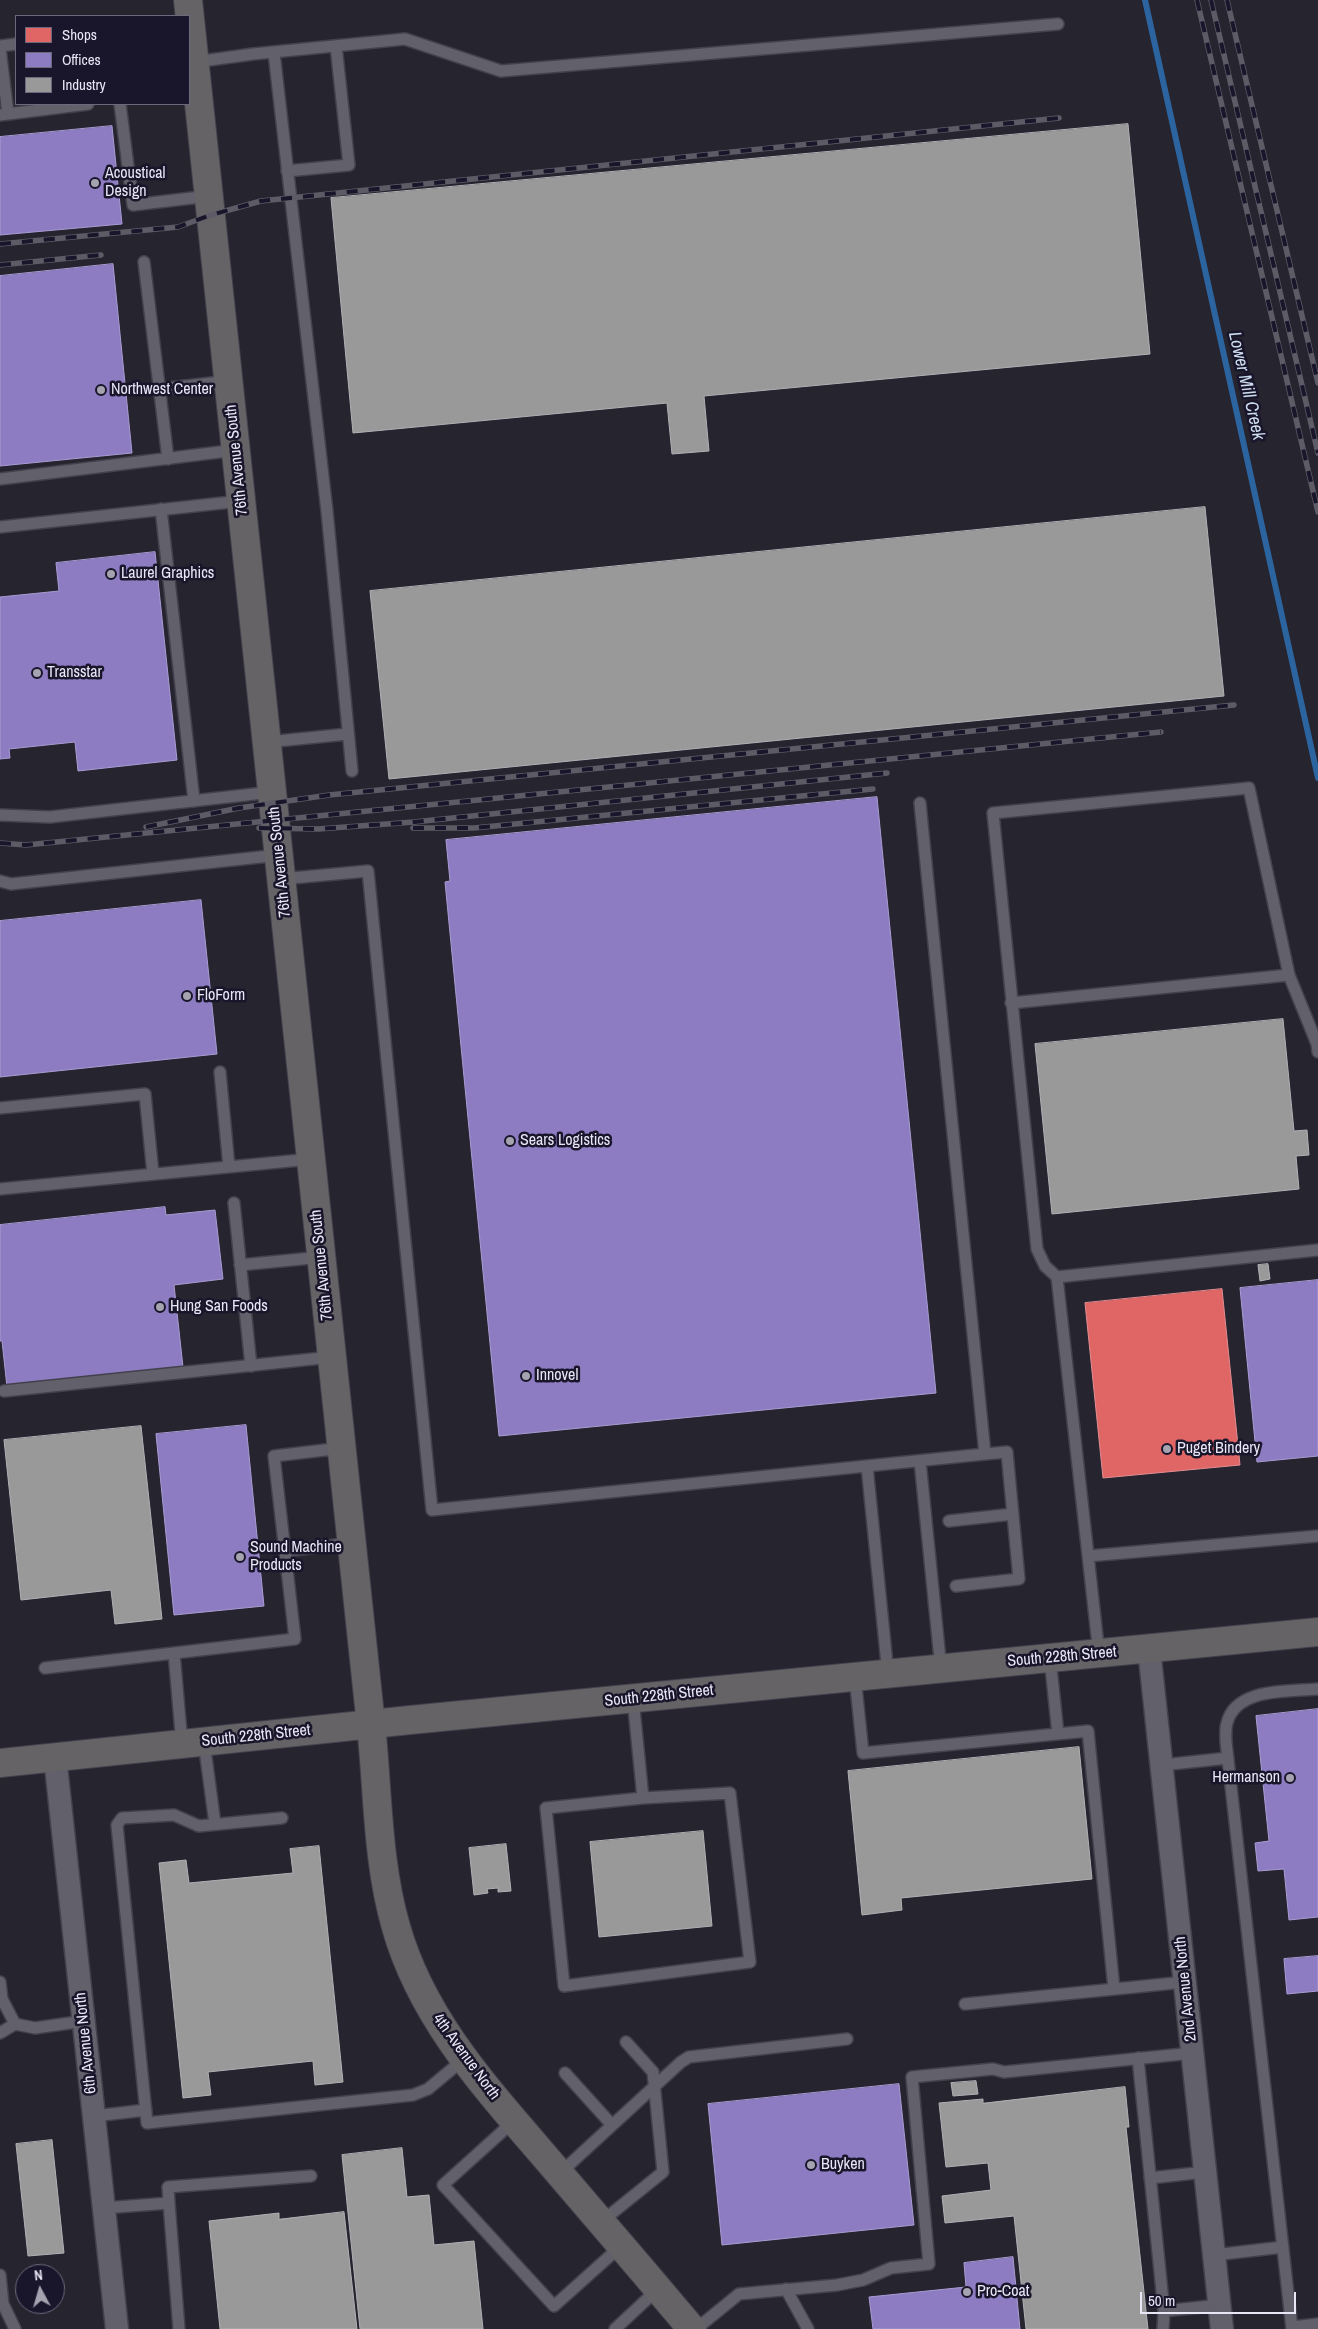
<!DOCTYPE html>
<style>
body{margin:0}
#map{position:relative;width:1318px;height:2329px;overflow:hidden;background:#26242f;font-family:"Archivo Narrow",sans-serif}
canvas{display:block}
.legend{position:absolute;left:15px;top:15px;width:175px;height:90px;box-sizing:border-box;background:#19152a;border:1px solid #6c697c;margin:0;padding:6px 9px;list-style:none;font-size:15px;color:#e9e7f6}
.legend li{display:flex;align-items:center;gap:10px;height:25px}
.legend b{width:25px;border:1px solid #6c697c}
.north{position:absolute;left:15px;top:2264px;width:50px;height:50px;box-sizing:border-box;background:#19152a;border:1px solid #6c697c;border-radius:50%;rotate:354deg;font-size:14px;font-weight:700;line-height:20px;text-align:center;color:#e9e7f6}
.north::after{content:'';display:block;margin:auto;width:18px;height:22px;background:#a5a3b0;clip-path:polygon(50% 0,100% 100%,50% 72%,0 100%)}
.scale{position:absolute;left:1140px;top:2292px;width:156px;height:22px;box-sizing:border-box;border:2px solid #e9e7f6;border-top:0;padding-left:6px;font-size:15px;line-height:18px;white-space:nowrap;color:#e9e7f6;-webkit-text-stroke:4px #19152a;paint-order:stroke}
</style>
<div id="map">
<canvas width="1318" height="2329"></canvas>
<ul class="legend">
<li><b style="height:14px;background:#e06666"></b>Shops</li>
<li><b style="height:14px;background:#8e7cc3"></b>Offices</li>
<li><b style="height:14px;background:#999"></b>Industry</li>
</ul>
<div class="north">N</div>
<div class="scale">50 m</div>
</div>
<script>
const ctx = document.querySelector('canvas').getContext('2d');
ctx.lineJoin = 'round';
function fillPath(path, color) { ctx.fillStyle = color; ctx.fill(path, 'evenodd'); }
function stroke(path, color, width, dash) { ctx.strokeStyle = color; ctx.lineWidth = width; ctx.lineCap = dash ? 'butt' : 'round'; ctx.setLineDash(dash || []); ctx.stroke(path); }
function drawText(font, color, halo, rows, align = 'center') {
  ctx.font = font + ' "Archivo Narrow",sans-serif'; ctx.lineWidth = 5; ctx.setLineDash([]); ctx.textBaseline = 'middle'; ctx.strokeStyle = halo; ctx.fillStyle = color; for (const [text, x, y, turn = 0] of rows) {
    ctx.save(); ctx.translate(x, y); ctx.rotate((+turn || 0) * Math.PI / 180); ctx.textAlign = isNaN(turn) ? turn : align; if (halo) ctx.strokeText(text, 0, 0); ctx.fillText(text, 0, 0); ctx.restore();
  }
}
const shops = new Path2D(`
 M1222 1289 1240 1465 1103 1478 1085 1303Z`);
fillPath(shops, '#e06666');
stroke(shops, '#e38d91', 1);
const offices = new Path2D(`
 M112 126 122 224 0 235V137Z
 M113 264 132 453 0 466V276Z
 M155 552 177 760 78 771 75 742 9 749 10 758 0 759V597L59 591 56 563Z
 M877 797 936 1393 499 1436 445 882 450 881 446 840Z
 M201 900 217 1054 0 1077V921Z
 M165 1207 166 1215 215 1210 223 1279 174 1285 183 1367 7 1387 2 1341H0V1225Z
 M1318 1280V1456L1257 1462 1240 1288Z
 M246 1425 264 1606 174 1615 156 1434Z
 M1318 1709V1917L1289 1920 1284 1869 1258 1871 1255 1843 1269 1841 1256 1716Z
 M1318 1956V1991L1287 1994 1284 1959Z
 M899 2084 914 2225 722 2245 708 2104Z
 M1013 2257 1020 2329H873L869 2297 966 2287 964 2263Z`);
fillPath(offices, '#8e7cc3');
stroke(offices, '#a99cd2', 1);
const industry = new Path2D(`
 M1128 124 1150 354 704 396 709 451 672 454 667 403 353 433 331 198Z
 M1205 507 1224 696 389 779 370 591Z
 M1283 1019 1294 1131 1307 1130 1309 1155 1296 1156 1299 1189 1052 1214 1035 1044Z
 M1268 1264 1270 1279 1260 1281 1258 1265Z
 M141 1426 162 1619 115 1624 111 1590 21 1600 4 1440Z
 M1079 1747 1092 1879 901 1898 902 1910 862 1915 848 1771Z
 M703 1831 712 1926 599 1937 590 1842Z
 M506 1844 511 1891 498 1892V1888L487 1889 488 1893 474 1895 469 1848Z
 M319 1846 343 2082 315 2085 313 2061 208 2072 211 2095 183 2098 159 1863 186 1860 189 1883 293 1873 290 1849Z
 M976 2081 978 2094 953 2096 951 2083Z
 M1125 2087 1129 2127H1126L1148 2329H1026L1014 2216 945 2223 942 2196 991 2190 988 2163 946 2167 939 2103 983 2099V2103Z
 M52 2140 64 2253 28 2256 16 2144Z
 M402 2148 407 2197 429 2195 434 2245 474 2241 483 2329H360L342 2155Z
 M344 2212 357 2329H220L209 2221 279 2213V2219Z`);
fillPath(industry, '#999');
stroke(industry, '#b1b0b5', 1);
stroke(new Path2D(`
 M1145 0 1318 778`), '#2b649e', 6);
const lane = new Path2D(`
 M0 46 16 44
 M0 48 8 114 0 115
 M274 53 327 511 352 771
 M195 62 253 54 405 39 501 71 1058 24
 M120 104 133 205 209 196
 M8 114 88 104
 M287 171 349 165 336 46
 M144 262 168 459
 M160 389 229 381
 M0 479 236 450
 M161 509 194 801
 M0 527 241 501
 M267 742 348 734
 M0 815 50 817 272 792
 M281 879 368 871 432 1510 985 1454 920 803
 M0 881 11 884 279 855
 M1289 975 1317 1044 1318 1052
 M1011 1003 1289 975 1249 788 993 813C1007 959 1022 1104 1037 1249L1045 1266 1057 1277
 M220 1072 229 1167
 M0 1108 145 1094 153 1174
 M0 1189 311 1159
 M234 1203 251 1366
 M240 1265 322 1257
 M4 1391 332 1357
 M920 1461 941 1669
 M867 1466 888 1674
 M949 1521 1013 1514
 M285 1551 352 1543
 M1088 1556 1318 1536
 M956 1586 1019 1579 1007 1452 985 1454
 M174 1653 182 1744
 M1099 1654 1057 1277 1318 1250
 M1050 1658 1058 1734
 M45 1668 295 1639 274 1456 342 1448
 M855 1677 863 1753 1088 1731 1114 1989
 M633 1699 643 1798 546 1808 564 1986 750 1962 730 1793 643 1798
 M204 1742 215 1824
 M1162 1765 1228 1758
 M282 1818 199 1826 174 1815 122 1818 117 1825 147 2123 413 2095 428 2089 464 2059
 M0 1982 2 1999 15 2024 35 2028 84 2021
 M965 2004 1185 1982
 M0 2033 15 2024
 M1138 2058 1164 2311 1220 2305
 M565 2073 612 2125
 M94 2116 146 2110
 M514 2121 443 2185 554 2306 621 2246
 M559 2174 681 2062 689 2057 847 2039
 M1150 2178 1205 2172
 M169 2203 168 2187 311 2176
 M104 2208 169 2203 179 2329
 M601 2222 663 2172 653 2072 626 2042
 M1214 2255 1283 2247
 M0 2275 3 2304 15 2329
 M786 2289 808 2329
 M1292 2327 1318 2324
 M615 2329 658 2289
 M696 2329 739 2294 837 2285 863 2280 891 2268 929 2264 912 2077 993 2069 1004 2072 1193 2053
 M1163 2329 1164 2311
 M1292 2329 1226 1742C1226 1736 1225 1729 1227 1723 1236 1687 1289 1692 1318 1689`);
const street = new Path2D(`
 M1149 1649 1222 2329
 M55 1757 117 2329`);
const secondary = new Path2D(`
 M188 0 371 1725C378 1791 377 1862 396 1927 422 2019 487 2089 547 2159 596 2216 644 2272 692 2329
 M0 1763 410 1720 1318 1632`);
stroke(lane, '#43414c', 14);
stroke(street, '#43414c', 25);
stroke(secondary, '#43414c', 30);
stroke(lane, '#62606a', 11);
stroke(street, '#62606a', 22);
stroke(secondary, '#666367', 28);
const rail = new Path2D(`
 M1197 0 1318 512
 M1211 0 1318 453
 M1227 0 1318 383
 M0 244 178 227 211 215 261 201 1059 118
 M0 265 101 255
 M146 827 239 808 329 795 1234 705
 M259 828 318 829 414 822 887 773
 M413 828H474L873 789
 M0 843 26 845 1161 732`);
stroke(rail, '#5d5c66', 5.5);
stroke(rail, '#19152a', 4, [11]);
for (const [x, y, r, color] of [
 [95,183,5,"#a5a3b0"],
 [101,390,5,"#a5a3b0"],
 [111,574,5,"#a5a3b0"],
 [37,673,5,"#a5a3b0"],
 [187,996,5,"#a5a3b0"],
 [510,1141,5,"#a5a3b0"],
 [160,1307,5,"#a5a3b0"],
 [526,1376,5,"#a5a3b0"],
 [1167,1449,5,"#a5a3b0"],
 [240,1557,5,"#a5a3b0"],
 [1290,1778,5,"#a5a3b0"],
 [811,2165,5,"#a5a3b0"],
 [967,2292,5,"#a5a3b0"]
]) { const dot = new Path2D(); dot.arc(x, y, r, 0, 2 * Math.PI); ctx.fillStyle = color; ctx.fill(dot); stroke(dot, '#19152a', 2); }
drawText('16px', '#e9e7f6', '#19152a', [
 ["Acoustical",105,174],
 ["Design",105,192],
 ["Northwest Center",111,390],
 ["Laurel Graphics",121,574],
 ["Transstar",47,673],
 ["FloForm",197,996],
 ["Sears Logistics",520,1141],
 ["Hung San Foods",170,1307],
 ["Innovel",536,1376],
 ["Puget Bindery",1177,1449],
 ["Sound Machine",250,1548],
 ["Products",250,1566],
 ["Hermanson",1280,1778,"right"],
 ["Buyken",821,2165],
 ["Pro-Coat",977,2292]
], 'left');
drawText('16px', '#e9e7f6', '#19152a', [
 ["76th Avenue South",237,460,-96],
 ["76th Avenue South",280,862,-96],
 ["76th Avenue South",322,1265,-96],
 ["South 228th Street",1062,1657,-5],
 ["South 228th Street",659,1696,-6],
 ["South 228th Street",256,1736,-6],
 ["2nd Avenue North",1186,1989,-96],
 ["6th Avenue North",86,2043,-96],
 ["4th Avenue North",466,2057,54]
]);
drawText('italic 18px', '#cdddef', '#19152a', [
 ["Lower Mill Creek",1246,386,77]
]);
</script>
